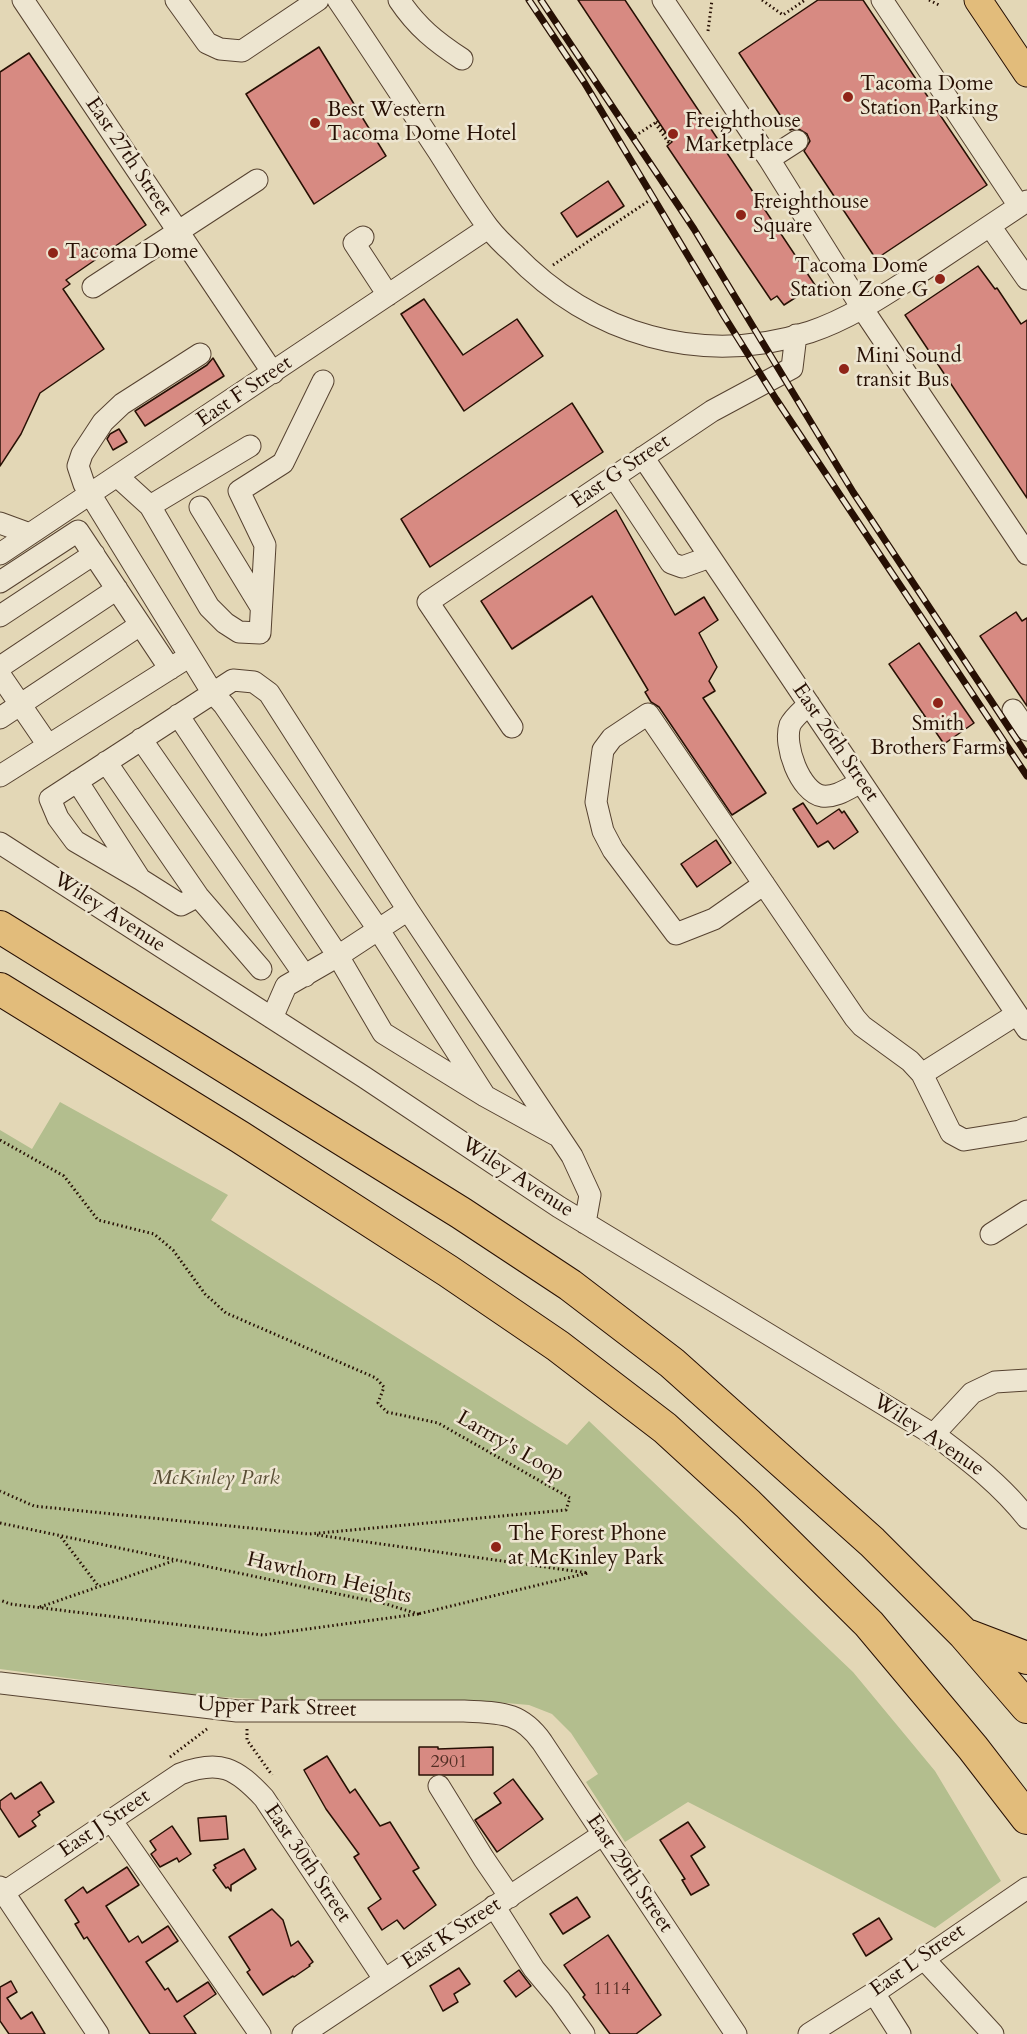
<!DOCTYPE html>
<style>
body{margin:0}
canvas{display:block;background:#e3d7b6}
</style>
<canvas width="1027" height="2034"></canvas>
<script>
const ctx = document.querySelector('canvas').getContext('2d');
ctx.lineJoin = 'round';
function fillPath(path, color) { ctx.fillStyle = color; ctx.fill(path, 'evenodd'); }
function stroke(path, color, width, dash) { ctx.strokeStyle = color; ctx.lineWidth = width; ctx.lineCap = dash ? 'butt' : 'round'; ctx.setLineDash(dash || []); ctx.stroke(path); }
function drawText(font, color, halo, rows, align = 'center') {
  ctx.font = font + ' Cardo,serif'; ctx.lineWidth = 5; ctx.setLineDash([]); ctx.textBaseline = 'middle'; ctx.strokeStyle = halo; ctx.fillStyle = color; for (const [text, x, y, turn = 0] of rows) {
    ctx.save(); ctx.translate(x, y); ctx.rotate((+turn || 0) * Math.PI / 180); ctx.textAlign = isNaN(turn) ? turn : align; if (halo) ctx.strokeText(text, 0, 0); ctx.fillText(text, 0, 0); ctx.restore();
  }
}
fillPath(new Path2D(`
 M60 1102 228 1195 211 1220 567 1445 589 1421 853 1672 935 1771 1001 1881 935 1928 688 1802 625 1842 586 1782 598 1774 571 1733 552 1714 529 1705 472 1700 441 1704 296 1701 201 1696 0 1669V1130L32 1149Z`), '#b3be8e');
const building = new Path2D(`
 M578 0H625L815 285 784 305 777 296 771 300 667 146 672 142Z
 M818 0H863L987 185 876 259 804 151 810 141 807 134 797 128 790 130 739 53Z
 M319 47 386 156 314 204 246 94Z
 M29 53 146 225 66 280 70 284 63 289 104 349 40 393 21 434 0 466V72Z
 M608 181 624 206 577 237 561 213Z
 M978 266 995 289 997 288 1021 324 1027 320V498L905 315Z
 M424 299 463 355 517 319 543 356 464 411 401 314Z
 M213 358 224 376 145 426 135 411 207 365Z
 M572 403 603 452 430 567 401 519Z
 M119 429 127 442 113 450 107 439 110 434Z
 M616 510 675 615 704 597 718 620 699 633 717 667 709 681 715 691 703 698 766 793 732 815 659 707 651 702 645 692 648 690 592 596 512 649 481 601Z
 M1016 612 1022 621 1027 618V706L980 636Z
 M919 643 974 723 944 744 889 664Z
 M803 803 817 824 839 809 842 813 844 811 858 832 834 849 828 841 818 847 793 809Z
 M716 840 731 863 697 887 681 864Z
 M419 1747H438V1749L493 1747V1775H419Z
 M327 1756 350 1793 355 1789 380 1826 390 1822 419 1868 413 1871 436 1905 404 1929 397 1920 382 1930 368 1908 381 1899 354 1857 359 1854 326 1809 305 1772 304 1770Z
 M513 1779 543 1819 497 1852 475 1820 501 1803 494 1793Z
 M41 1782 54 1802 38 1812 40 1815 32 1821 36 1826 19 1837 0 1808V1801L11 1793 15 1799Z
 M226 1816 228 1839 200 1841 198 1818Z
 M688 1822 705 1847 691 1856 709 1885 691 1895 682 1880 685 1879 660 1840Z
 M172 1826 191 1854 179 1862 177 1858 160 1867 151 1854 156 1850 150 1841Z
 M244 1849 256 1869 231 1885V1891L228 1887 226 1888 213 1870 216 1868 214 1865Z
 M127 1867 139 1885 106 1906 129 1942 138 1936 142 1943 168 1926 178 1941 146 1962 165 1990 168 1988 177 2002 208 1982 216 1994 184 2016 196 2034H150L87 1937 84 1939 75 1924 79 1922 65 1900 83 1887 87 1893Z
 M577 1897 590 1917 563 1934 550 1914Z
 M272 1909 283 1920 291 1946 298 1941 313 1962 309 1965 310 1966 294 1977 293 1976 263 1995 247 1972 250 1970 229 1937Z
 M879 1918 892 1939 866 1956 853 1934Z
 M608 1935 661 2015 636 2034H610L583 1997 585 1995 564 1965Z
 M459 1968 470 1984 454 1994 458 2002 443 2011 430 1986Z
 M519 1970 531 1986 516 1997 504 1981Z
 M11 1981 17 1992 7 1998 21 2019 32 2012 45 2034H9L0 2021V1987Z`);
fillPath(building, '#d78a82');
stroke(building, '#271004', 1.5);
const minor = new Path2D(`
 M23 0 273 373
 M176 0 207 43 220 49 242 51 318 0
 M338 0C372 50 405 101 438 151 454 176 470 203 488 227 495 236 504 245 513 253 592 335 701 367 810 332 852 318 889 292 925 269 959 246 993 224 1027 201
 M399 0C417 27 436 42 462 59
 M663 0 769 159 862 308 1027 554
 M882 0 1019 206
 M769 159 797 141
 M990 226 1027 279
 M363 237 354 243 388 295
 M93 287 257 180
 M200 354 122 404 103 422 82 454 78 466 84 484 212 692 224 705 378 929 485 1096
 M643 457 1027 1029
 M117 476 150 506 209 607 225 623 239 632 260 633 265 545 239 491 283 463 323 381
 M614 477 671 563 682 567 710 557
 M150 506 250 446
 M200 507 261 607
 M0 523 30 534
 M0 554 488 228
 M0 582 78 531 170 669
 M0 616 94 554
 M0 667 117 589
 M0 675 48 745
 M809 704C803 710 793 718 790 725 783 745 800 792 822 796 836 798 849 788 861 782
 M1013 710 1027 730
 M178 715 338 956 383 1033 485 1096 556 1135
 M0 718 140 625
 M512 727 428 602 712 411 792 368 796 335
 M141 739 305 976
 M106 762 198 896 261 969
 M0 776 182 661
 M77 781 140 879 181 905 198 896
 M0 843 364 1077 559 1207 939 1438C971 1462 1002 1486 1027 1518
 M140 879 75 841 58 818 50 799 233 680 254 682 269 693 408 910 572 1156 590 1195 585 1223
 M764 884 714 919 676 934 613 850 603 831 596 802 603 750 612 738 648 714 855 1018 862 1026 910 1061 922 1074 951 1133 964 1140 1020 1131 1027 1128
 M272 1018 286 986 338 956 408 910
 M922 1074 1017 1014
 M991 1234 1027 1211
 M933 1435 972 1393 995 1382 1027 1380
 M0 1683 237 1711H464C500 1713 520 1711 542 1742L736 2034
 M439 1786 484 1859 510 1897
 M111 1820 260 2034
 M0 1887 98 2034
 M0 1895 180 1774C220 1759 236 1768 264 1798L384 1979
 M494 1906 534 1969 560 2000 584 2034
 M923 1958 993 2034
 M874 1993 900 2034
 M303 2034 602 1835
 M809 2034 874 1993 1027 1888`);
const major = new Path2D(`
 M978 0 1027 73`);
const highway = new Path2D(`
 M0 927 461 1213 570 1285 672 1363 872 1542 964 1634 1027 1707
 M0 989 240 1137 448 1271 558 1346 665 1428 748 1504 869 1624 973 1748 1027 1818
 M969 1636 1027 1658`);
stroke(minor, '#564230', 23);
stroke(major, '#271004', 29);
stroke(highway, '#271004', 34);
stroke(new Path2D(`
 M762 0 783 15 805 0
 M929 0 941 6
 M708 31 712 0
 M657 121 670 141
 M655 123 668 142 671 140
 M635 136 658 121
 M553 265 650 200
 M0 1140 64 1176 98 1220 154 1234 173 1250 205 1294 226 1313 376 1378 384 1387 378 1403 387 1412 438 1423 570 1498 566 1510 309 1534 34 1506 0 1491
 M0 1523 386 1604 418 1614 263 1635 10 1604 0 1600
 M317 1535 588 1573 418 1614
 M61 1537 99 1587
 M40 1607 173 1561
 M247 1729V1740L272 1775
 M170 1757 207 1729`), '#271004', 3, [1.5, 3]);
stroke(minor, '#ede5d0', 21);
stroke(major, '#e2bc7b', 27);
stroke(highway, '#e2bc7b', 32);
const rail = new Path2D(`
 M529 0 584 82 724 316 776 399 1027 776
 M541 0 694 229 853 492 1027 755`);
stroke(rail, '#271004', 7);
stroke(rail, '#ede5d0', 4.5, [14]);
for (const [x, y, r, color] of [
 [848,97,6,"#8f2418"],
 [315,123,6,"#8f2418"],
 [673,134,6,"#8f2418"],
 [741,215,6,"#8f2418"],
 [53,253,6,"#8f2418"],
 [940,279,6,"#8f2418"],
 [844,369,6,"#8f2418"],
 [938,703,6,"#8f2418"],
 [496,1547,6,"#8f2418"]
]) { const dot = new Path2D(); dot.arc(x, y, r, 0, 2 * Math.PI); ctx.fillStyle = color; ctx.fill(dot); stroke(dot, '#ede5d0', 2); }
drawText('18px', '#532e24', null, [
 ["2901",449,1763],
 ["1114",612,1990]
]);
drawText('21px', '#271004', '#ede5d0', [
 ["Tacoma Dome",860,85],
 ["Station Parking",860,109],
 ["Best Western",327,111],
 ["Tacoma Dome Hotel",327,135],
 ["Freighthouse",685,122],
 ["Marketplace",685,146],
 ["Freighthouse",753,203],
 ["Square",753,227],
 ["Tacoma Dome",65,253],
 ["Tacoma Dome",928,267,"right"],
 ["Station Zone G",928,291,"right"],
 ["Mini Sound",856,357],
 ["transit Bus",856,381],
 ["Smith",938,725,"center"],
 ["Brothers Farms",938,749,"center"],
 ["The Forest Phone",508,1535],
 ["at McKinley Park",508,1559]
], 'left');
drawText('21px', '#271004', '#ede5d0', [
 ["East 27th Street",128,157,56],
 ["East F Street",245,392,-34],
 ["East G Street",621,472,-34],
 ["East 26th Street",835,743,56],
 ["Wiley Avenue",109,913,33],
 ["Wiley Avenue",517,1178,33],
 ["Wiley Avenue",928,1436,34],
 ["Larrry's Loop",510,1447,30],
 ["Hawthorn Heights",329,1579,13],
 ["Upper Park Street",277,1708,2],
 ["East J Street",105,1824,-34],
 ["East 30th Street",307,1864,56],
 ["East 29th Street",629,1874,56],
 ["East K Street",452,1934,-33],
 ["East L Street",918,1961,-35]
]);
drawText('italic 21px', '#584d34', '#ede5d0', [
 ["McKinley Park",216,1479]
]);
</script>
